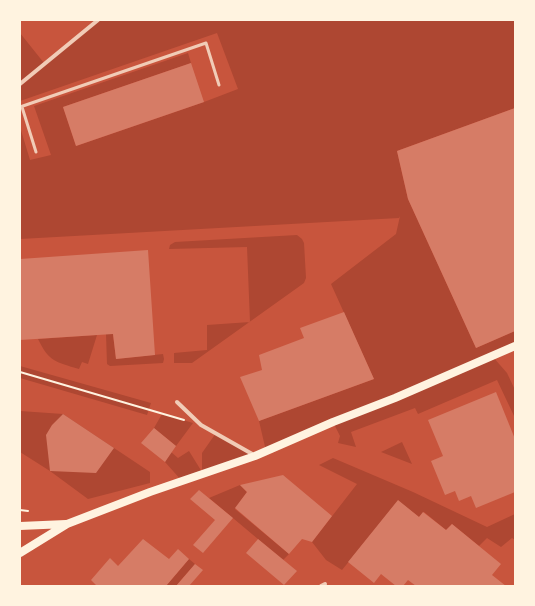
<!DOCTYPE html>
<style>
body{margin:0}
#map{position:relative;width:535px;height:606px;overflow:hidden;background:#c8553d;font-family:"Archivo Narrow",sans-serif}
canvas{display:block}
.frame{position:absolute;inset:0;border:21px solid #fff3e0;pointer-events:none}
</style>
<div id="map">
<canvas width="535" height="606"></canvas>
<div class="frame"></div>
</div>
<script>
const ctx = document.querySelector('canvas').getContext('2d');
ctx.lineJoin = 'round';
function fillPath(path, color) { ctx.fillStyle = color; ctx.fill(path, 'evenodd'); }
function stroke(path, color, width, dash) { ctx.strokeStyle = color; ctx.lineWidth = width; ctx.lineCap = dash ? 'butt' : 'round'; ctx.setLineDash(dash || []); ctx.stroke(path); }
fillPath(new Path2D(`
 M98 20H515V108L397 151 408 199 476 348 515 331V346L493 357 507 373 515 390V418L497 380 418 414 415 408 351 432 356 447 338 443 340 436 333 422 266 451 259 421 374 379 331 284 396 234 400 216 399 218 20 239V127L30 160 51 155 34 106 188 53 191 63 63 107 76 146 204 102 238 89 217 33 20 101V33L44 63Z
 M297 235 302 239 304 243 306 278 304 283 192 363H174V353L207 350V325L250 322 247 247 169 249 170 245 175 242Z
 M106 334H113L116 359 163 354 164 359 163 363 110 366 107 364Z
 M97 335 88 364 82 362 79 369C56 362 49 362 38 339Z
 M20 366 151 403 147 415 20 378Z
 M20 411 63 414 150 472V483L88 499 50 471 20 452Z
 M162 414 193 423 176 446 154 428Z
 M216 433 255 456 182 481 165 462 171 452 178 458 189 451 202 472V453Z
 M402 442 412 464 381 452Z
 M333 458 413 492 487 527 515 514V540L512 538 501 547 487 538 479 546 452 524 446 530 424 512 419 517 398 501 342 570 326 560 312 542 357 484 319 465Z
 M240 485 247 492 235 509 289 554 283 560 209 498Z
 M189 559 195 564 176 586H166Z`), '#ae4732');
fillPath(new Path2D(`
 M191 63 204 102 76 146 63 107Z
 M515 108V331L476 348 408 199 397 151Z
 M148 250 155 355 116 359 113 334 20 340V259Z
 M344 312 374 379 259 421 240 377 262 370 259 355 304 338 300 328Z
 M496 392 515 439V492L476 508 471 496 459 501 455 491 445 495 431 461 443 456 428 420Z
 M63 414 114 448 96 473 50 471 46 435 52 425Z
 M154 428 176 446 165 462 141 443Z
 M283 475 332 516 312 542 302 539 289 554 235 508 247 492 240 485Z
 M199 490 233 518 203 553 193 545 215 520 190 499Z
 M398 500 419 517 423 512 446 530 452 524 501 564 492 575 506 586H416L408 580 403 586H396L381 574 374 583 348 562Z
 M143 539 169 559 178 549 189 559 166 586H97L91 580 110 558 118 566Z
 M258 539 297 571 284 585 246 553Z
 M195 564 203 570 189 586H176Z`), '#d67c66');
stroke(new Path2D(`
 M20 372 184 420
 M20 510 28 511`), '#fff3e0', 2);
stroke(new Path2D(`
 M20 107 206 43 219 85
 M22 107 36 152`), '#f1ccb7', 3);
stroke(new Path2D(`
 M20 84 98 20
 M177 402 201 425 254 455
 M321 586 325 584`), '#f1ccb7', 4);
stroke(new Path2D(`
 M20 526 66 524
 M20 553 67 524 150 492 255 456 333 422 395 398 515 346`), '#fff3e0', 8);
</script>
